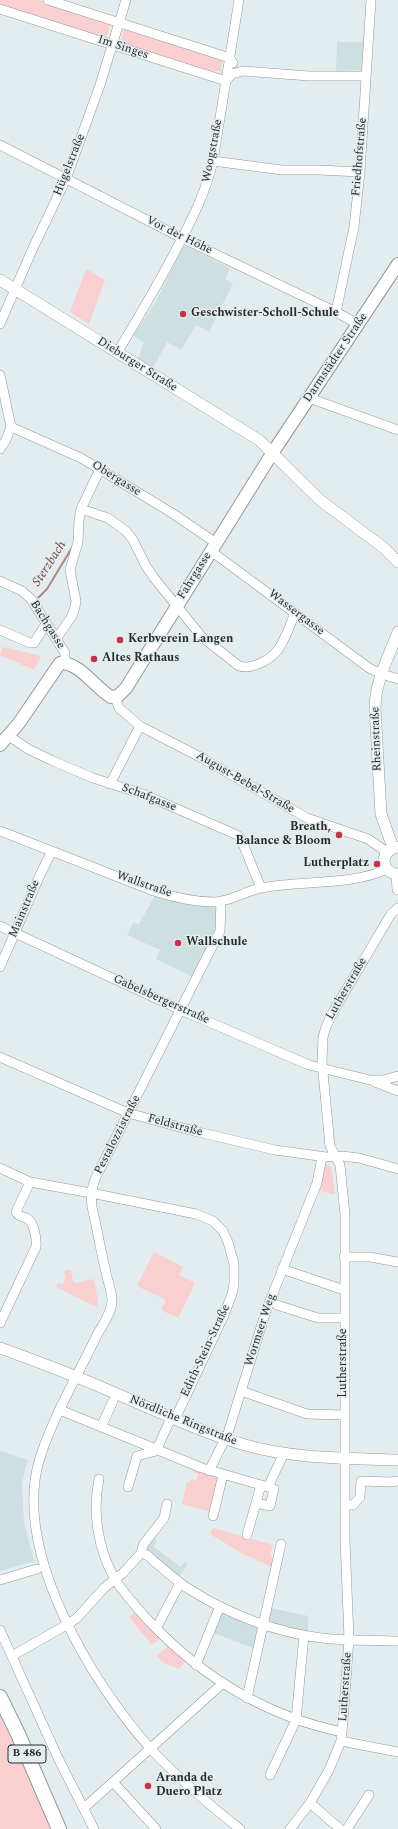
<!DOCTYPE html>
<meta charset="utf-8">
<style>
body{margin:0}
canvas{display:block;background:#e3ecee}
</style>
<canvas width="398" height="1829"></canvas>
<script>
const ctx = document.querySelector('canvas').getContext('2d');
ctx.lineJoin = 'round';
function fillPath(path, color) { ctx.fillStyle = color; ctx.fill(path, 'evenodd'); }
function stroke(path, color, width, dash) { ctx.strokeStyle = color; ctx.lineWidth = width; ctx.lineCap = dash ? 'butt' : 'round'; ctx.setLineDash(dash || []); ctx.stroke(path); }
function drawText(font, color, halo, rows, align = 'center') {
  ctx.font = font + ' Spectral,serif'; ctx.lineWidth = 3; ctx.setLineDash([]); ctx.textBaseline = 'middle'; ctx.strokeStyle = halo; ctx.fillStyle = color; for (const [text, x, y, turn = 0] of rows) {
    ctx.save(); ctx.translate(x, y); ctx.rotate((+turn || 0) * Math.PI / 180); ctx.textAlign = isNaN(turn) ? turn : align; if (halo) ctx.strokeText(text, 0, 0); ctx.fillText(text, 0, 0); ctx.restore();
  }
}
fillPath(new Path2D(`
 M337 42H364L362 70 336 71Z
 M186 246 230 268 225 279 233 283 209 332 196 325 181 350 167 342 153 368 138 359 144 342 133 336 155 303 183 247Z
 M155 895 217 907 218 931 195 978 156 959 160 950 127 935 133 923 139 924Z
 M0 1451 28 1460 22 1483 24 1522 34 1561 0 1571Z
 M154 1537 157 1541 154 1547 181 1567 185 1562 188 1564 180 1576 145 1549Z
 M270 1608 308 1616V1632L267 1621Z
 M222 1612 259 1628 255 1649 214 1633Z`), '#cedfe2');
fillPath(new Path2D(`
 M0 0H39L108 22 110 26 106 37 102 39 0 7Z
 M128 29 222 59 221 71H213L124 45 120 42 124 30Z
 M86 269 105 280 89 324 70 312Z
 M3 647 41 656 34 670 0 655Z
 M323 1164 331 1166 335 1195 318 1190Z
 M154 1252 183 1267 179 1275 195 1283 178 1318 161 1310 166 1300 137 1286Z
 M65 1270H71L73 1281 75 1283 94 1279 98 1302 97 1307 56 1287 58 1283 63 1284 66 1276 63 1273Z
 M194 1467 219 1475 212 1512 182 1504 187 1482H190L191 1479 198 1481 197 1479 198 1474 193 1472Z
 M213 1528 273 1545 270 1555 274 1560 272 1567 243 1554 210 1534Z
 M136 1611 161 1638 152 1645 129 1617Z
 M168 1646 186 1661 179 1669 162 1662 157 1656Z
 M0 1707 53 1829H0Z`), '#f9d0cf');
stroke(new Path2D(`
 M38 598 47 589 73 546`), '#b08888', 2);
const minor = new Path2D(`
 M48 0 230 58 233 63
 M0 9 226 81 232 74 243 71 309 76H366
 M0 145 182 238 336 312 358 324
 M213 161 282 170H319L360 172
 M336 312 354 227 360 172 371 0
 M0 324 33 248 66 179 100 85 126 0
 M117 353C138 318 159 283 178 246 192 219 206 192 213 161L239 0
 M0 375 11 427 6 440 0 449
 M309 398 398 430
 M11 427 81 458 172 513 216 543
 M81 509 108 518 126 531 133 540 146 566 154 578 202 637 239 666C252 670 270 660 278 650 285 640 290 625 295 613
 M211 551 369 668 382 674 398 679
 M0 581 22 591 31 599 65 653V663
 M0 630 30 643H34L46 624
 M56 639 72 616 75 607 76 601 70 570 78 542 79 520 81 509 100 469
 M115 697 119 708 140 726 200 757 307 818 368 839 387 852
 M9 736 28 749 53 761 93 778 143 794 237 835 241 839 261 888
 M110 784 140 726
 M0 831 154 891C173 897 195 902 214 902 230 902 245 891 261 888 299 880 352 886 387 869
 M221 901 220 931 95 1179 91 1193 92 1207C97 1229 101 1251 106 1273 108 1282 112 1292 112 1301 112 1313 101 1327 96 1337 77 1377 52 1418 39 1461 13 1552 91 1682 150 1748 178 1778 208 1804 240 1829
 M0 926 181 1010 309 1065 370 1080H383L398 1076
 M0 967 40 875 52 851
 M0 1057 128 1113 194 1131 275 1150 326 1157 342 1156 359 1158 398 1169
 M375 1082 398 1091
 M0 1168 30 1182
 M344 1257H370L398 1262
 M282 1269 344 1290
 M277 1305 318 1318H344
 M0 1323 36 1247C37 1240 34 1225 30 1221 26 1216 19 1218 16 1212L30 1182 91 1193 196 1214 213 1221 223 1231 228 1242 234 1264V1284L232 1294 224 1315 175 1419
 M241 1391 307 1414 345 1415
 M60 1410 202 1468 268 1487 284 1453
 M101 1427 113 1401
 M209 1471 228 1433 266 1311 317 1183 322 1157
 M99 1479C92 1512 98 1550 115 1579 124 1594 137 1608 149 1621 202 1677 266 1716 342 1732
 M128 1487 137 1456 156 1451 171 1418
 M256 1503 270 1506 274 1489 268 1487
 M345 1505H353L360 1497 361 1481 390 1482 398 1481
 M213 1516 223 1475
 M247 1535 261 1485
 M141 1553 147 1555C161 1567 174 1579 189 1589 228 1614 277 1633 322 1638 347 1641 373 1640 398 1641
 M0 1580 37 1569
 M155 1627 159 1623 180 1583
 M0 1630 58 1758 94 1829
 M12 1656 68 1624 77 1618 104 1588 123 1573 141 1553 143 1545 164 1518 167 1504
 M196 1665 220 1606
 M247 1698 281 1544
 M341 1741 398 1752
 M270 1775 296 1720 304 1635
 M113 1782 156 1829
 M310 1803 340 1829
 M84 1808 222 1684
 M290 1829 310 1803 329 1770 341 1741 343 1722 349 1639 345 1539V1215L340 1165 330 1146 322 1062 323 1037 326 1027 333 1012 391 914 398 908
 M347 1829 369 1795`);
const tertiary = new Path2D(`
 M0 280 259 440 320 500 384 548 398 562
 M398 847C380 849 379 873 398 874
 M393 848 381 814 375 708C375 682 389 656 398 632
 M397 874 398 889
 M0 1348C42 1363 83 1379 124 1397 164 1414 203 1433 245 1445 294 1459 347 1458 398 1460`);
const secondary = new Path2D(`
 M0 745 19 723 60 663C81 663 94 687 111 697L118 696 126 688 273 452 398 264`);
const primary = new Path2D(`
 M0 1697 18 1734 59 1829`);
stroke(minor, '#92999b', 10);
stroke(tertiary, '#92999b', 12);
stroke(secondary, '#92999b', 14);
stroke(primary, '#92999b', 16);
stroke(minor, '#fff', 9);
stroke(tertiary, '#fff', 11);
stroke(secondary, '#fff', 12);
stroke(primary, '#fff', 14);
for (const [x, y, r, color] of [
 [183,314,4,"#c33345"],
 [120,640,4,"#c33345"],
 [94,659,4,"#c33345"],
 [339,835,4,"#c33345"],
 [377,864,4,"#c33345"],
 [178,943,4,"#c33345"],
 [148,1786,4,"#c33345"]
]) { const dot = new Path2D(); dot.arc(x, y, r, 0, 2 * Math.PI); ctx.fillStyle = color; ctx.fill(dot); stroke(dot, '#e3ecee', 1.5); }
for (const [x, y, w] of [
 [27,1754,38]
]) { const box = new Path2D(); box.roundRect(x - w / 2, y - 9, w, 18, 3); ctx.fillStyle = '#e3ecee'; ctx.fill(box); stroke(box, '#282c2c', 1); }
drawText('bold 11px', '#282c2c', null, [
 ["B 486",27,1754]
]);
drawText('12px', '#282c2c', '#e3ecee', [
 ["Im Singes",123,48,18],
 ["Woogstraße",213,151,-79],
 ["Friedhofstraße",360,157,-85],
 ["Hügelstraße",70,165,-68],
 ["Vor der Höhe",179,236,26],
 ["Darmstädter Straße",336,358,-56],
 ["Dieburger Straße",137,365,32],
 ["Obergasse",116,479,32],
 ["Fahrgasse",195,576,-58],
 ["Wassergasse",296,613,37],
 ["Bachgasse",47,625,58],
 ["Rheinstraße",377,739,-92],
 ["August-Bebel-Straße",245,783,30],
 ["Schafgasse",149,798,21],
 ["Wallstraße",144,885,19],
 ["Mainstraße",25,909,-67],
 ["Lutherstraße",347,989,-60],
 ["Gabelsbergerstraße",161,1000,24],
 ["Feldstraße",175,1126,15],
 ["Pestalozzistraße",118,1135,-63],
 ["Wormser Weg",261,1330,-72],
 ["Edith-Stein-Straße",206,1351,-65],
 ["Lutherstraße",344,1363,-90],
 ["Nördliche Ringstraße",183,1421,22],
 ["Lutherstraße",346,1687,-86]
]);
drawText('bold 12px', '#282c2c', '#e3ecee', [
 ["Geschwister-Scholl-Schule",191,314],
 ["Kerbverein Langen",128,640],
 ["Altes Rathaus",102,659],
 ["Breath,",331,828,"right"],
 ["Balance & Bloom",331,842,"right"],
 ["Lutherplatz",369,864,"right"],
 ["Wallschule",186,943],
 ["Aranda de",156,1779],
 ["Duero Platz",156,1793]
], 'left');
drawText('italic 13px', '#733b3d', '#e3ecee', [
 ["Sterzbach",50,564,-57]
]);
</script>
